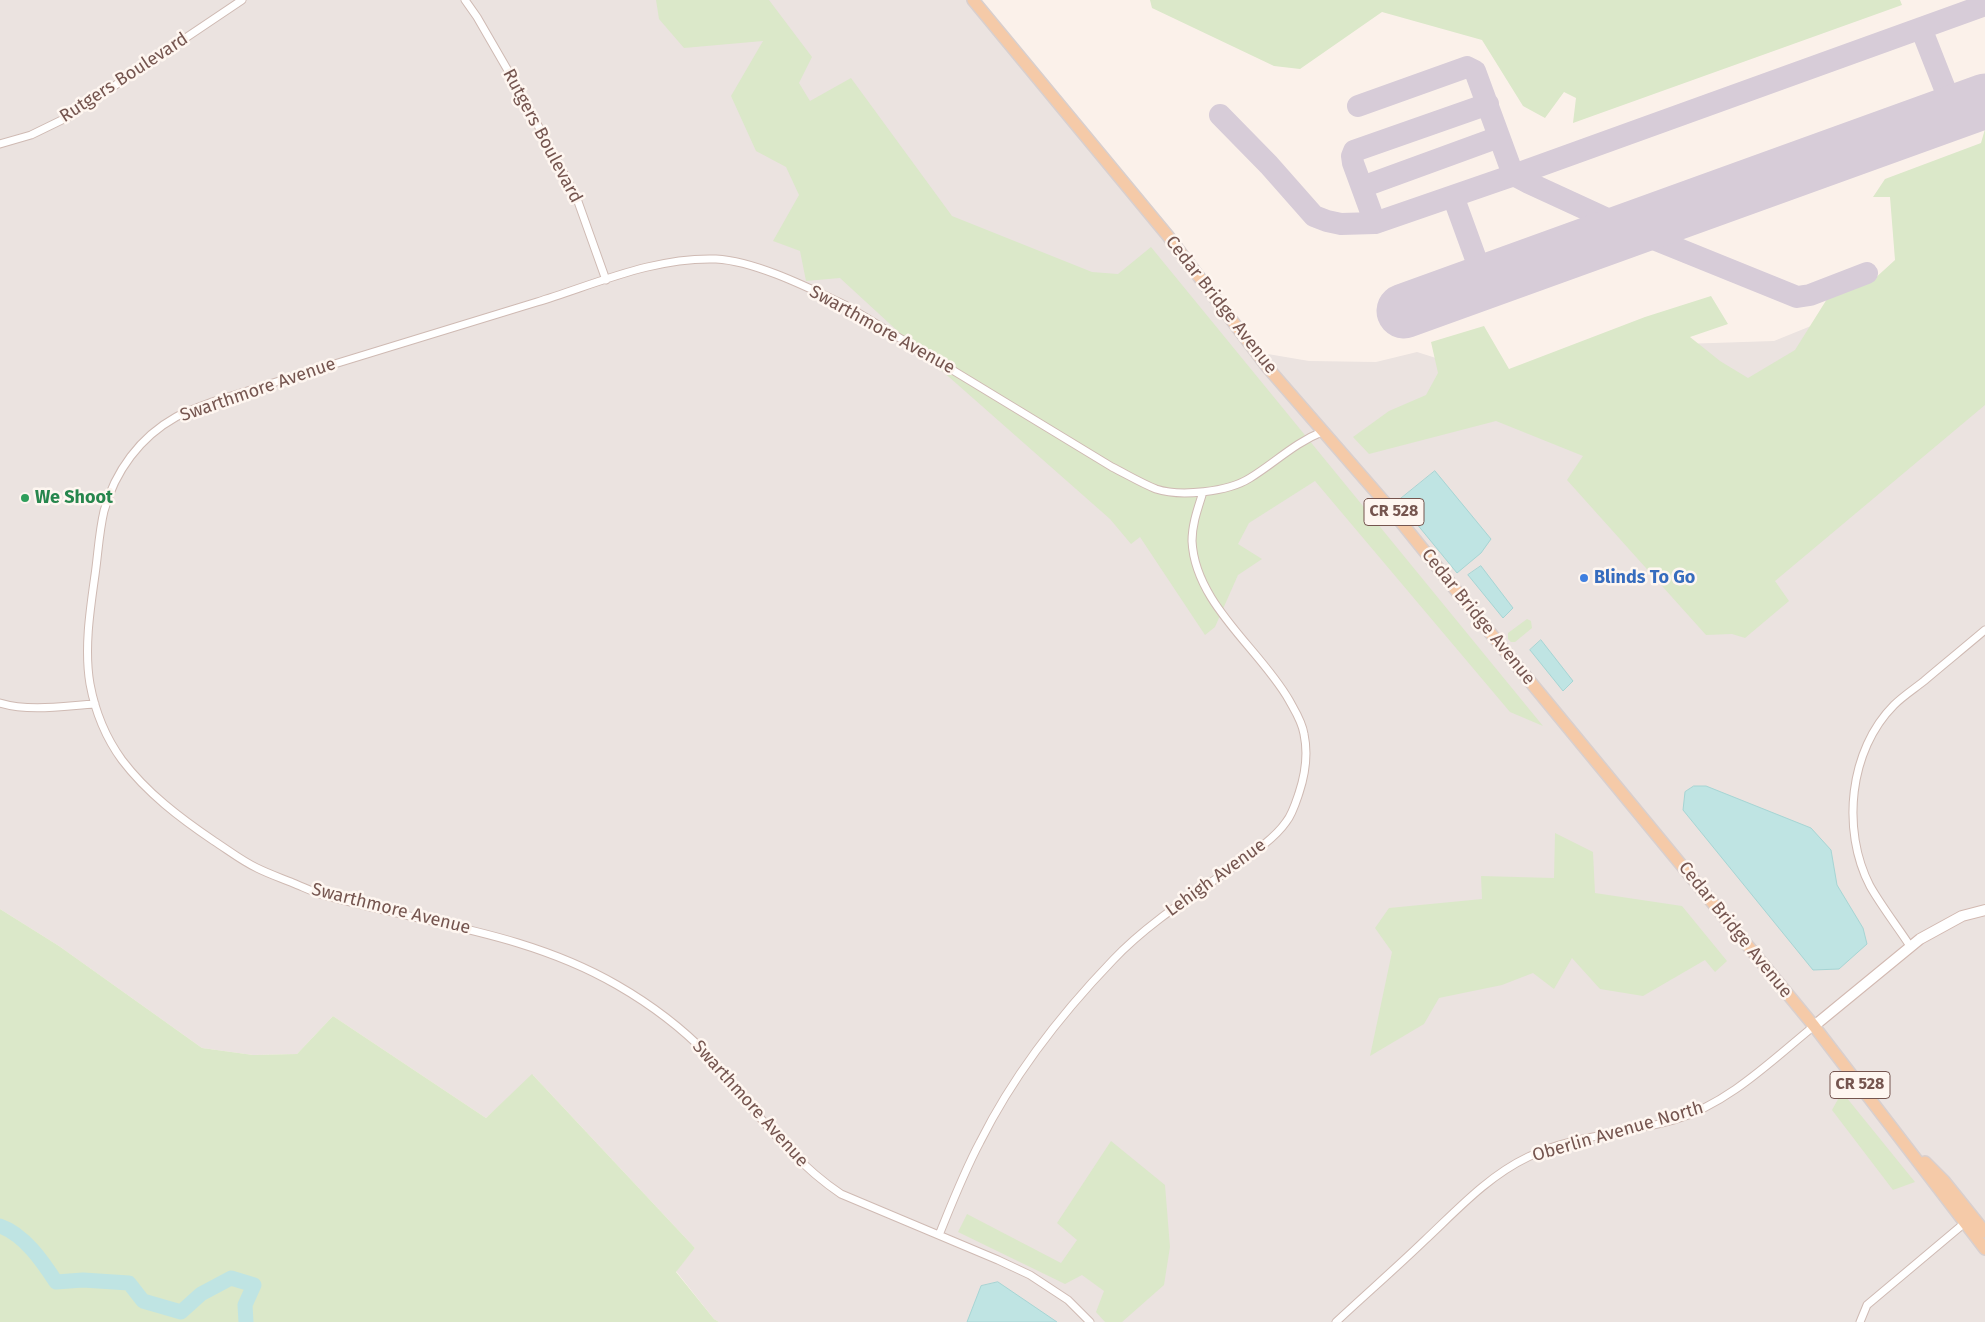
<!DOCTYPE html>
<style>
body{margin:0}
canvas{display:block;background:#fbf1ea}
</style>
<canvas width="1985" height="1322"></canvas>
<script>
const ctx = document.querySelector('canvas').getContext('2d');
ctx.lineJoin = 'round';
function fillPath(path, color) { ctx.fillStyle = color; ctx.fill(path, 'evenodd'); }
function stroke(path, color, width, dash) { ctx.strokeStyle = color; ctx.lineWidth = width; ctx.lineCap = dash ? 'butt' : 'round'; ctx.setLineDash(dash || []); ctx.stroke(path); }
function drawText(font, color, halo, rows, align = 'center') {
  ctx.font = font + ' "Fira Sans",sans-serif'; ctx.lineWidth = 5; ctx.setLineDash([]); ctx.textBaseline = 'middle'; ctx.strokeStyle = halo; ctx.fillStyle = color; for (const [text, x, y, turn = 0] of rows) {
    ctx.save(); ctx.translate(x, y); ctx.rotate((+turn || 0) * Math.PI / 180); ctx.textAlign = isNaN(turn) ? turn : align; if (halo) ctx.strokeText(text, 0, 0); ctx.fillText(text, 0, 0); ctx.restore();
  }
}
fillPath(new Path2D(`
 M0 0H974L1256 352 1309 361 1376 362 1417 352 1477 371 1539 374 1682 344 1774 341 1865 304 1985 192V1322H719L714 1319 676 1271 695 1248 533 1075 486 1118 333 1016 297 1054 253 1055 202 1048 59 946 0 909Z`), '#ebe3e0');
fillPath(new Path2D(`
 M656 0H769L812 57 799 83 810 101 851 78 952 216 1092 272 1118 274 1151 247 1543 726 1510 712 1315 481 1249 523 1238 544 1262 559 1238 575 1215 627 1205 635 1140 537 1131 544 1110 519 915 347 840 278 806 281 800 251 773 241 799 195 786 167 756 151 731 96 763 41 684 48 659 19Z
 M1150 0H1900L1902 5 1573 123 1576 98 1564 92 1545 118 1523 106 1482 40 1382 12 1300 69 1274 66 1152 8Z
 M1985 129V405L1775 581 1789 601 1745 638 1732 634 1706 635 1567 480 1583 456 1496 421 1369 454 1353 437 1389 411 1426 395 1438 373 1431 342 1484 326 1509 369 1645 317 1711 296 1728 324 1690 337 1720 361 1748 378 1795 350 1832 291 1872 281 1895 260 1890 197H1873L1885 179 1981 143Z
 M1527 619 1531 621 1532 628 1515 642H1511L1508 639V633Z
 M1555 833 1593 852 1595 893 1682 906 1727 961 1715 972 1705 960 1643 996 1600 989 1572 958 1554 989 1533 973 1502 985 1439 998 1424 1024 1370 1056 1392 952 1375 928 1389 908 1482 899 1481 876 1554 878Z
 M0 909 59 946 202 1048 253 1055 297 1054 333 1016 486 1118 532 1074 695 1248 676 1272 714 1319 719 1322H0Z
 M1842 1092 1915 1182 1893 1190 1832 1110Z
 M1111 1141 1165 1185 1170 1247 1164 1285 1122 1322H1105L1096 1312 1104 1291 1082 1275 1065 1284 958 1232 967 1214 1061 1263 1077 1240 1057 1223Z`), '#dbe8c9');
const water = new Path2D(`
 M1435 471 1491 539 1481 553 1457 573 1398 501Z
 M1481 566 1513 608 1503 618 1468 575Z
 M1541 640 1573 681 1563 691 1530 650Z
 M1694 786H1706L1811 828 1831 850 1837 885 1863 928 1867 944 1839 969 1813 970 1683 810 1685 792Z
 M998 1282 1057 1322H967L981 1286Z`);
fillPath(water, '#bfe4e3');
stroke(water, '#a6d5d4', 1);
stroke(new Path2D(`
 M0 1226C24 1234 43 1262 56 1282L83 1280 129 1283 143 1301 181 1312 201 1294 231 1278 254 1285 245 1305 246 1322`), '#bfe4e3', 15);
stroke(new Path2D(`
 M1921 28 1954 112
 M1358 106 1467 67 1475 71 1511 169 1514 175 1529 183 1629 229 1797 297 1810 295 1867 273
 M1220 115 1269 165 1314 216 1327 221 1341 224 1375 223 1514 175 1985 5
 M1362 187 1499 137
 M1453 196 1481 273 1493 278
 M1375 223 1353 163 1352 156 1354 151 1488 104`), '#d7ccd8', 22);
stroke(new Path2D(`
 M1404 311 1985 101`), '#d7ccd8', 55);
const street = new Path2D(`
 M465 0 477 17 514 81 576 196 606 280
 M0 144 31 135 68 117 242 0
 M0 703C30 712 64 706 95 704
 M1910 946C1897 926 1882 907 1870 886 1841 830 1849 750 1894 705 1903 696 1914 689 1924 681 1944 664 1965 647 1985 630
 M939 1235C952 1203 964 1172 980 1142 1014 1074 1061 1014 1113 960 1145 926 1187 899 1226 872 1244 859 1273 841 1286 822 1292 815 1296 802 1299 793 1305 775 1308 753 1304 734 1302 721 1295 711 1289 700 1260 649 1195 604 1192 541 1192 524 1198 508 1203 492
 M1090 1322 1068 1300 1030 1275 998 1260 841 1194C802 1168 771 1131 741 1095 730 1082 720 1068 708 1055 682 1028 650 1004 617 985 526 932 422 923 323 895 313 892 303 887 293 883 281 878 269 874 257 868 242 861 228 850 214 841 180 818 147 793 122 760 106 738 95 711 90 684 84 649 90 610 95 575 98 554 99 532 104 511 115 471 140 437 176 417 187 411 200 407 212 402 320 368 428 335 537 302 596 284 653 257 716 259 756 261 811 289 847 306L1112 467C1126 474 1141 483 1156 489 1180 497 1228 492 1250 478 1276 462 1294 443 1324 431
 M1336 1322C1366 1294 1396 1268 1425 1240 1457 1210 1488 1176 1528 1157 1573 1135 1625 1134 1674 1120 1728 1104 1771 1061 1814 1026
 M1860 1322 1867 1305 1967 1221`);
const secondary = new Path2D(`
 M1814 1026 1920 939 1962 916 1985 910`);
const primary = new Path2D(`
 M973 0 1168 236 1268 368 1388 506 1505 651 1814 1026 1985 1249
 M1925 1162 1944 1181 1985 1232`);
stroke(street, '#cfbab3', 9);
stroke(secondary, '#d2b9b1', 12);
stroke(primary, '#d8cfce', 14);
stroke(street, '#fff', 7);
stroke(secondary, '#fff', 10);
stroke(primary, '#f5caa8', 11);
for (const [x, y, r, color] of [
 [25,498,5,"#2e9e5b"],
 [1584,578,5,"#3f7fe0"]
]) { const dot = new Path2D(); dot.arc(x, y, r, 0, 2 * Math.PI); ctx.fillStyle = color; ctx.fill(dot); stroke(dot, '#fef6f0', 2); }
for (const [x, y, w] of [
 [1394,512,60],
 [1860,1085,60]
]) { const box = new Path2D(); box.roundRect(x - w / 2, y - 13.5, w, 27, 4); ctx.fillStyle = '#fef6f0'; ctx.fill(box); stroke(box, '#75554f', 1); }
drawText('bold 16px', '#75554f', null, [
 ["CR 528",1394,512],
 ["CR 528",1860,1085]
]);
drawText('18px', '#75554f', '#fef6f0', [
 ["Rutgers Boulevard",124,78,-33],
 ["Rutgers Boulevard",542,136,62],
 ["Cedar Bridge Avenue",1221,305,52],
 ["Swarthmore Avenue",882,330,29],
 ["Swarthmore Avenue",258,390,-19],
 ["Cedar Bridge Avenue",1478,617,51],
 ["Lehigh Avenue",1216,878,-36],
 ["Swarthmore Avenue",391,909,14],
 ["Cedar Bridge Avenue",1735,930,51],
 ["Swarthmore Avenue",750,1104,48],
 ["Oberlin Avenue North",1618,1132,-16]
]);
drawText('bold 18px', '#27864d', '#fef6f0', [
 ["We Shoot",35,498]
], 'left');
drawText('bold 18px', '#366cbe', '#fef6f0', [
 ["Blinds To Go",1594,578]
], 'left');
</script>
